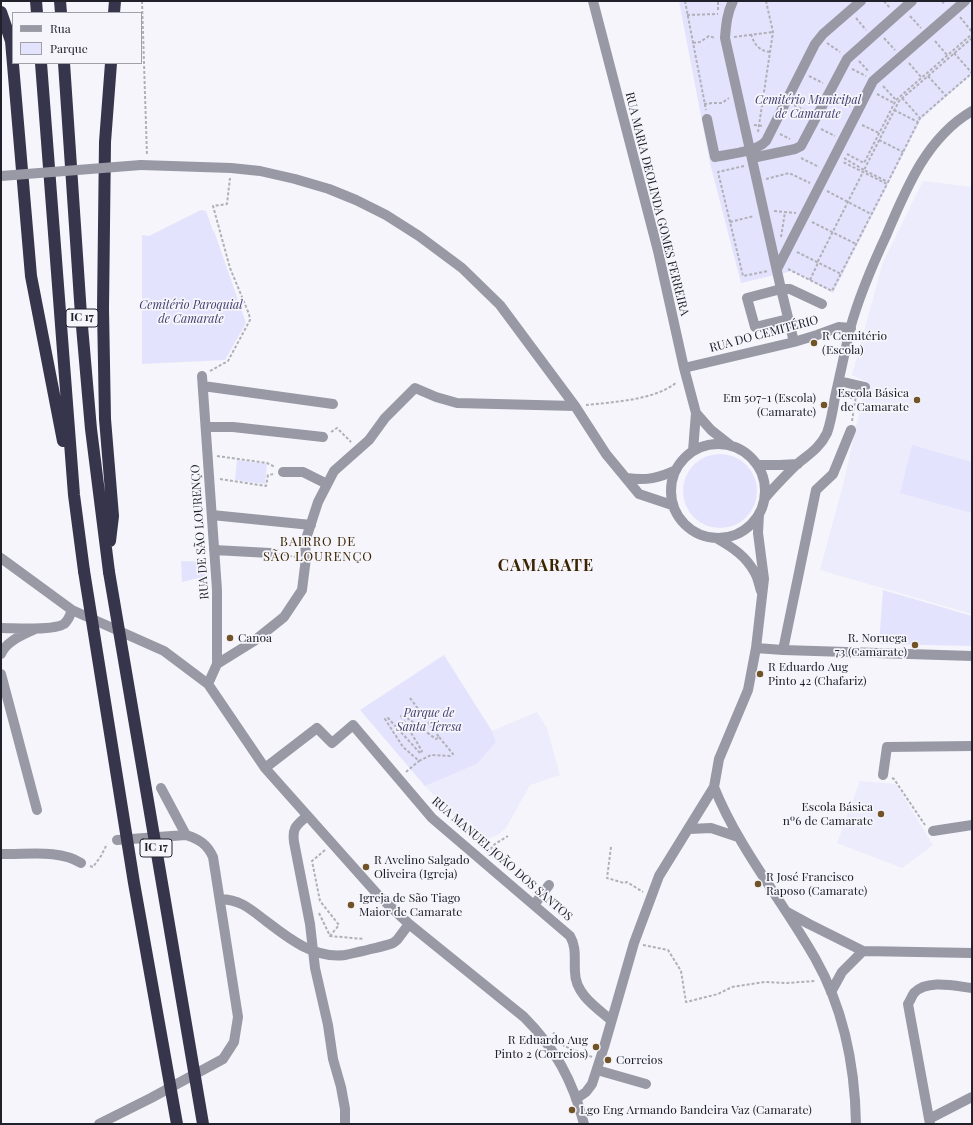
<!DOCTYPE html>
<meta charset="utf-8">
<style>
body{margin:0}
#map{position:relative;width:973px;height:1125px;overflow:hidden;background:#f5f5fb;font-family:"Playfair Display",serif}
canvas{display:block}
.frame{position:absolute;inset:0;border:2px solid #21212c;pointer-events:none}
.legend{position:absolute;left:12px;top:12px;width:130px;height:52px;box-sizing:border-box;background:#f5f5fb;border:1px solid #a0a0a8;margin:0;padding:5px 7px;list-style:none;font-size:12px;color:#21212c}
.legend li{display:flex;align-items:center;gap:8px;height:20px}
.legend b{width:20px;border:1px solid #a0a0a8}
</style>
<div id="map">
<canvas width="973" height="1125"></canvas>
<div class="frame"></div>
<ul class="legend">
<li><b style="height:5px;background:#9999a6"></b>Rua</li>
<li><b style="height:11px;background:#e3e3fd"></b>Parque</li>
</ul>
</div>
<script>
const ctx = document.querySelector('canvas').getContext('2d');
ctx.lineJoin = 'round';
function fillPath(path, color) { ctx.fillStyle = color; ctx.fill(path, 'evenodd'); }
function stroke(path, color, width, dash) { ctx.strokeStyle = color; ctx.lineWidth = width; ctx.lineCap = dash ? 'butt' : 'round'; ctx.setLineDash(dash || []); ctx.stroke(path); }
function drawText(font, color, halo, rows, align = 'center') {
  ctx.font = font + ' "Playfair Display",serif'; ctx.lineWidth = 3.5; ctx.setLineDash([]); ctx.textBaseline = 'middle'; ctx.strokeStyle = halo; ctx.fillStyle = color; for (const [text, x, y, turn = 0] of rows) {
    ctx.save(); ctx.translate(x, y); ctx.rotate((+turn || 0) * Math.PI / 180); ctx.textAlign = isNaN(turn) ? turn : align; if (halo) ctx.strokeText(text, 0, 0); ctx.fillText(text, 0, 0); ctx.restore();
  }
}
fillPath(new Path2D(`
 M923 181 972 187V614L820 570 844 481 866 382 852 375 883 262Z
 M537 712 547 728 560 775 530 785 506 828 499 834 490 838 479 837 471 832 475 827 468 820 463 826 425 786 477 764 496 742 492 731Z
 M860 781 896 784 933 845 902 868 837 843Z`), '#ececfc');
fillPath(new Path2D(`
 M679 1H972V74L921 119 833 293 792 271 741 283 710 163Z
 M201 210 206 211 213 231H214L246 323 225 360 142 364V235L149 236Z
 M912 445 972 462V513L900 493Z
 M683 491a37 37 0 1 1 74 0a37 37 0 1 1-74 0Z
 M237 460 267 464 265 484 235 480Z
 M181 561 205 562 206 576 182 582Z
 M883 590 972 616V646L879 644Z
 M444 655 492 731 496 742 477 764 425 786 360 710Z`), '#e3e3fd');
stroke(new Path2D(`
 M142 1 147 156
 M685 1 706 110
 M884 1 890 8
 M942 1 945 5
 M718 10V1
 M687 15 718 14
 M910 16 921 28
 M960 17 972 32
 M856 18 866 30
 M751 34C754 44 759 51 770 52
 M734 37 773 32
 M884 38 895 50
 M972 38 899 101 864 170 888 182 920 118 972 73
 M935 41 947 55
 M693 43 700 42 709 36 715 38
 M827 43 840 52
 M954 53 972 73
 M859 61 869 72
 M909 63 921 77
 M852 69 866 76
 M809 76 823 83
 M928 76 946 96
 M883 86 896 100
 M877 94 894 103
 M902 98 920 118
 M836 99 850 106
 M704 104 713 103H722L729 98
 M794 105 808 112
 M894 110 918 122
 M754 125 764 126
 M862 125 879 133
 M821 129 835 136
 M758 132 773 32 766 1
 M780 134 790 139
 M879 140 903 152
 M847 154 864 163 896 100 972 34
 M801 158 819 167
 M844 158 864 170
 M744 166 718 172 743 276 768 271
 M766 179 789 173 810 183
 M827 191 871 214
 M774 211 796 213
 M730 222 754 216
 M812 222 856 244
 M781 237 785 212
 M797 252 841 274
 M788 269 832 291 887 184 843 162
 M810 280 817 265 818 261 863 172
 M210 371 228 361 250 320 249 314 230 268 213 206 227 204 230 178
 M845 396 855 399
 M586 405C613 402 656 400 677 382
 M852 421 856 396
 M331 432 337 428 351 442
 M217 456 267 463 275 467
 M220 479 266 486 268 475 274 474
 M279 554 296 557
 M410 698 439 737 436 739 403 715 401 716 422 751 420 753
 M420 753 388 718 385 719 403 747 419 761 431 755 450 756 453 754 439 737
 M406 772 419 761
 M892 778 894 779 925 825
 M611 847 607 878 624 883 627 882 643 892
 M325 850 312 861 320 901 339 925 330 936
 M487 853 495 844 508 836
 M90 866 93 867 101 856 107 844
 M319 913 330 936 364 939
 M643 945 668 950 681 971 686 1002 718 994 732 987 765 982 787 983 815 981
 M553 1034 554 1033 564 1046 592 1057`), '#b0b0b8', 2, [3, 2]);
stroke(new Path2D(`
 M593 1 658 251 684 368 696 413 693 451
 M733 1C727 13 726 25 725 38L781 289H790L822 304
 M707 119 715 157C730 154 756 152 766 141L815 44 823 34 861 1
 M752 158 795 149 801 146 847 59 912 1
 M141 165 231 168 260 171 295 179 329 189 356 200 386 215 419 236 462 268 500 305 575 406 606 454 639 494 672 505
 M777 269 873 81 965 1
 M788 319 755 327 747 298 781 289 794 342
 M684 368 794 342 817 335 839 327 851 328
 M202 376 217 590V664L208 684
 M839 381 865 387
 M203 386 333 404
 M696 413 711 430 730 445
 M206 427H233L323 437
 M671 491a47 47 0 1 1 94 0a47 47 0 1 1-94 0Z
 M757 465H780L798 464
 M283 472H303L327 484
 M627 478C646 481 659 478 676 470
 M765 498C774 487 785 476 796 465 809 454 819 449 827 433 831 422 833 409 835 397 840 375 845 352 850 329 859 296 872 266 886 236 906 189 926 138 972 111
 M212 515 311 525
 M716 538C732 547 746 556 755 573 758 578 759 585 761 591
 M214 550 270 553
 M1 558 72 610 164 651 208 684 265 768 379 896 409 924 524 1017C555 1048 573 1081 584 1124
 M1 628C16 628 52 631 64 624 69 620 70 615 72 610
 M756 648 783 650 972 656
 M783 650 816 490 833 474 851 430
 M1 654C6 641 23 635 35 629
 M217 664 254 641 284 617 302 590 306 558 305 542 318 502 334 471 369 440 385 418 415 388 436 397 457 403 575 406
 M1 674 37 810
 M265 768 317 728 332 743 353 725 432 818 570 936C577 948 574 959 575 972 575 994 597 1008 611 1020
 M883 775 887 747 972 746
 M714 787C739 849 782 900 815 958 844 1009 855 1066 856 1124
 M161 788 186 835
 M307 816C297 825 292 827 294 842L310 924 315 968 328 1025 333 1059 341 1087 345 1109V1124
 M689 829 711 828 738 837
 M933 831 972 825
 M1 854C27 855 58 849 81 863
 M220 899C241 900 249 908 266 921 288 938 314 959 345 955 351 954 357 952 363 951 373 948 383 947 393 943L397 940 409 924
 M534 905 549 885
 M787 912 809 924 863 951 972 953
 M831 992 842 972 863 951
 M597 1070 646 1084
 M576 1099 586 1092 592 1084 604 1047 634 943 659 876 714 787 719 759 748 690 756 648 764 579 758 533 759 514
 M929 1119 972 1097
 M99 1124 151 1098 223 1059 234 1042 238 1017 213 857C207 844 199 839 186 835L117 840
 M930 1124 908 1004C910 1001 912 996 914 993 927 979 955 986 972 988`), '#9999a6', 10);
stroke(new Path2D(`
 M36 1 37 13
 M60 1 61 13
 M1 12 11 41 31 276 63 441
 M114 13 115 1
 M41 63 74 495 84 571
 M64 63 81 315 91 429 109 572
 M110 541 113 516 105 419 103 309 105 142 111 63`), '#36354c', 12);
stroke(new Path2D(`
 M1 176 141 165`), '#9999a6', 10);
stroke(new Path2D(`
 M84 571 134 883 177 1124
 M109 572 203 1124`), '#36354c', 12);
for (const [x, y, r, color] of [
 [814,343,4,"#715327"],
 [917,400,4,"#715327"],
 [824,405,4,"#715327"],
 [230,638,4,"#715327"],
 [915,645,4,"#715327"],
 [760,674,4,"#715327"],
 [881,814,4,"#715327"],
 [366,867,4,"#715327"],
 [758,884,4,"#715327"],
 [351,905,4,"#715327"],
 [596,1047,4,"#715327"],
 [608,1060,4,"#715327"],
 [572,1110,4,"#715327"]
]) { const dot = new Path2D(); dot.arc(x, y, r, 0, 2 * Math.PI); ctx.fillStyle = color; ctx.fill(dot); stroke(dot, '#f5f5fb', 1.5); }
for (const [x, y, w] of [
 [82,318,32],
 [156,848,32]
]) { const box = new Path2D(); box.roundRect(x - w / 2, y - 9, w, 18, 3); ctx.fillStyle = '#f5f5fb'; ctx.fill(box); stroke(box, '#21212c', 1); }
drawText('bold 11px', '#21212c', null, [
 ["IC 17",82,318],
 ["IC 17",156,848]
]);
drawText('italic 12px', '#423e6f', '#f5f5fb', [
 ["Cemitério Municipal",808,100],
 ["de Camarate",808,114],
 ["Cemitério Paroquial",191,305],
 ["de Camarate",191,319],
 ["Parque de",429,713],
 ["Santa Teresa",429,727]
]);
drawText('12px', '#21212c', '#f5f5fb', [
 ["RUA MARIA DEOLINDA GOMES FERREIRA",657,204,76],
 ["RUA DO CEMITÉRIO",764,334,-15],
 ["RUA DE SÃO LOURENÇO",200,532,-94],
 ["RUA MANUEL JOÃO DOS SANTOS",502,859,41]
]);
drawText('12px', '#21212c', '#f5f5fb', [
 ["R Cemitério",822,336],
 ["(Escola)",822,350],
 ["Escola Básica",909,393,"right"],
 ["de Camarate",909,407,"right"],
 ["Em 507-1 (Escola)",816,398,"right"],
 ["(Camarate)",816,412,"right"],
 ["Canoa",238,638],
 ["R. Noruega",907,638,"right"],
 ["73 (Camarate)",907,652,"right"],
 ["R Eduardo Aug",768,667],
 ["Pinto 42 (Chafariz)",768,681],
 ["Escola Básica",873,807,"right"],
 ["nº6 de Camarate",873,821,"right"],
 ["R Avelino Salgado",374,860],
 ["Oliveira (Igreja)",374,874],
 ["R José Francisco",766,877],
 ["Raposo (Camarate)",766,891],
 ["Igreja de São Tiago",359,898],
 ["Maior de Camarate",359,912],
 ["R Eduardo Aug",588,1040,"right"],
 ["Pinto 2 (Correios)",588,1054,"right"],
 ["Correios",616,1060],
 ["Lgo Eng Armando Bandeira Vaz (Camarate)",580,1110]
], 'left');
ctx.letterSpacing = '1px';
drawText('13px', '#3b2500', '#f5f5fb', [
 ["BAIRRO DE",318,542],
 ["SÃO LOURENÇO",318,557]
]);
ctx.letterSpacing = '0px';
ctx.letterSpacing = '1px';
drawText('bold 16px', '#3b2500', '#f5f5fb', [
 ["CAMARATE",546,566]
]);
ctx.letterSpacing = '0px';
</script>
